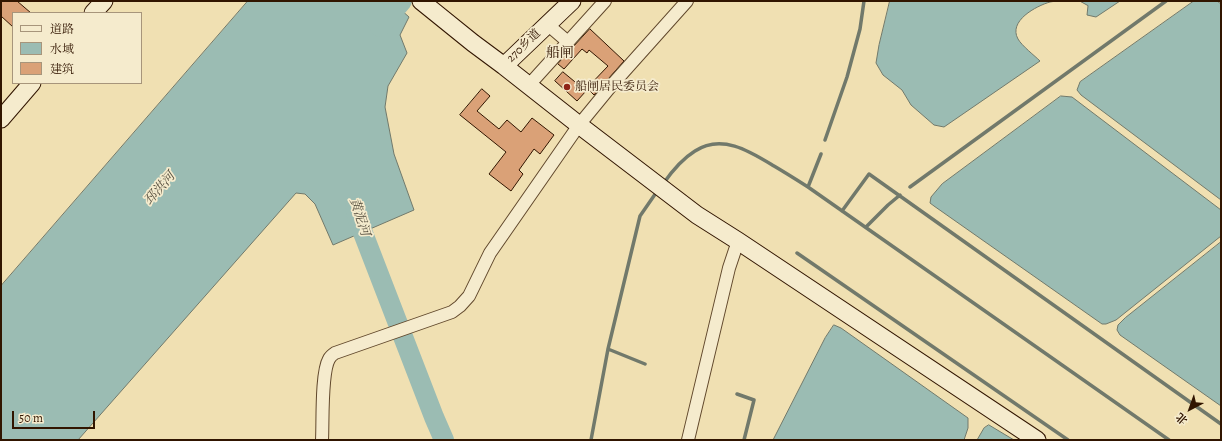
<!DOCTYPE html>
<meta charset="utf-8">
<style>
body{margin:0}
#map{position:relative;width:1222px;height:441px;overflow:hidden;background:#f0e0b2;font-family:Alegreya,"Noto Serif SC",serif}
canvas{display:block}
.frame{position:absolute;inset:0;border:2px solid #311500;pointer-events:none}
.legend{position:absolute;left:12px;top:12px;width:130px;height:72px;box-sizing:border-box;background:#f5ebcd;border:1px solid #a7957b;margin:0;padding:5px 7px;list-style:none;font-size:12px;color:#311500}
.legend li{display:flex;align-items:center;gap:8px;height:20px}
.legend b{width:20px;border:1px solid #a7957b}
.north{position:absolute;left:1170px;top:389px;width:40px;height:40px;-webkit-text-stroke:3px #f5ebcd;paint-order:stroke;rotate:221deg;font-size:11px;font-weight:700;line-height:16px;text-align:center;color:#311500}
.north::after{content:'';display:block;margin:auto;width:14px;height:18px;background:#311500;clip-path:polygon(50% 0,100% 100%,50% 72%,0 100%)}
.scale{position:absolute;left:12px;top:411px;width:83px;height:18px;box-sizing:border-box;border:2px solid #311500;border-top:0;padding-left:5px;font-size:12px;line-height:14px;white-space:nowrap;color:#311500;-webkit-text-stroke:3px #f5ebcd;paint-order:stroke}
</style>
<div id="map">
<canvas width="1222" height="441"></canvas>
<div class="frame"></div>
<ul class="legend">
<li><b style="height:5px;background:#f5ebcd"></b>道路</li>
<li><b style="height:11px;background:#9bbcb3"></b>水域</li>
<li><b style="height:11px;background:#daa177"></b>建筑</li>
</ul>
<div class="north">北</div>
<div class="scale">50 m</div>
</div>
<script>
const ctx = document.querySelector('canvas').getContext('2d');
ctx.lineJoin = 'round';
function fillPath(path, color) { ctx.fillStyle = color; ctx.fill(path, 'evenodd'); }
function stroke(path, color, width, dash) { ctx.strokeStyle = color; ctx.lineWidth = width; ctx.lineCap = dash ? 'butt' : 'round'; ctx.setLineDash(dash || []); ctx.stroke(path); }
function drawText(font, color, halo, rows, align = 'center') {
  ctx.font = font + ' Alegreya,"Noto Serif SC",serif'; ctx.lineWidth = 3.5; ctx.setLineDash([]); ctx.textBaseline = 'middle'; ctx.strokeStyle = halo; ctx.fillStyle = color; for (const [text, x, y, turn = 0] of rows) {
    ctx.save(); ctx.translate(x, y); ctx.rotate((+turn || 0) * Math.PI / 180); ctx.textAlign = isNaN(turn) ? turn : align; if (halo) ctx.strokeText(text, 0, 0); ctx.fillText(text, 0, 0); ctx.restore();
  }
}
const water = new Path2D(`
 M248 1H391L409 17 400 35 407 53 388 86 385 107 394 154 414 210 333 245 315 204 305 194 296 193 78 440H1V286Z
 M890 1H1075C1067 1 1058 0 1050 2 1036 6 1008 21 1018 39 1022 46 1035 56 1040 61L944 127 934 125 911 105 902 90 883 75 876 63 879 45Z
 M1080 1H1120L1096 17 1087 15 1088 6Z
 M1194 1H1217L1221 4V200L1081 95 1077 90 1080 82Z
 M1061 96 1072 97 1221 210V236L1116 320 1106 324H1102L934 206 930 203 931 197 942 184Z
 M1221 242V406L1120 335 1117 330 1118 325 1125 318Z
 M834 325 841 328 968 418V428L964 440H773L825 338Z
 M989 425 1014 440H977L984 428Z`);
fillPath(water, '#9bbcb3');
stroke(water, '#71796b', 1);
stroke(new Path2D(`
 M825 140 847 77 860 29 864 1
 M663 184C672 171 682 159 695 151 722 133 751 152 774 166 786 173 797 180 808 187L1169 440
 M808 187 821 154
 M910 187 1166 1
 M842 211 869 174 1221 424
 M866 227 888 205 900 195
 M797 253 1068 440
 M608 349 645 364
 M737 394 754 400 744 440
 M591 440 608 349 640 216 658 190`), '#71796b', 3.5);
stroke(new Path2D(`
 M380 27 402 1
 M355 207 358 220 434 417 444 440`), '#9bbcb3', 20);
const building = new Path2D(`
 M1 1H17L31 13H13V27L1 16Z
 M590 29 624 61 594 95 587 88 608 66 589 50 587 53 582 49 564 69 558 64Z
 M563 72 586 91 577 101 555 81Z
 M482 89 490 96 477 111 499 129 507 120 521 132 532 118 554 135 540 154 534 149 519 170 523 174 511 191 489 174 506 152 460 115Z`);
fillPath(building, '#daa177');
stroke(building, '#311500', 1);
const street = new Path2D(`
 M547 24 568 42
 M529 85 605 1
 M322 440C323 422 321 373 329 359 330 357 332 355 335 353L452 312 460 306 469 296 490 253 579 125 611 86 687 1
 M688 440 729 268 738 241`);
const secondary = new Path2D(`
 M421 1 473 43 504 66 579 125 697 215 738 241 1037 440
 M93 13 104 1
 M504 66 572 1
 M1 119 32 83`);
stroke(street, '#61482c', 14);
stroke(secondary, '#311500', 19);
stroke(street, '#f5ebcd', 12);
stroke(secondary, '#f5ebcd', 17);
for (const [x, y, r, color] of [
 [567,87,4,"#8f2418"]
]) { const dot = new Path2D(); dot.arc(x, y, r, 0, 2 * Math.PI); ctx.fillStyle = color; ctx.fill(dot); stroke(dot, '#f5ebcd', 1.5); }
drawText('12px', '#311500', '#f5ebcd', [
 ["270乡道",524,46,-44]
]);
drawText('12px', '#311500', '#f5ebcd', [
 ["船闸居民委员会",575,87]
], 'left');
drawText('italic 13px', '#564f3f', '#f5ebcd', [
 ["邳洪河",160,189,-49],
 ["黄泥河",359,217,72]
]);
drawText('14px', '#311500', '#f5ebcd', [
 ["船闸",560,54]
]);
</script>
